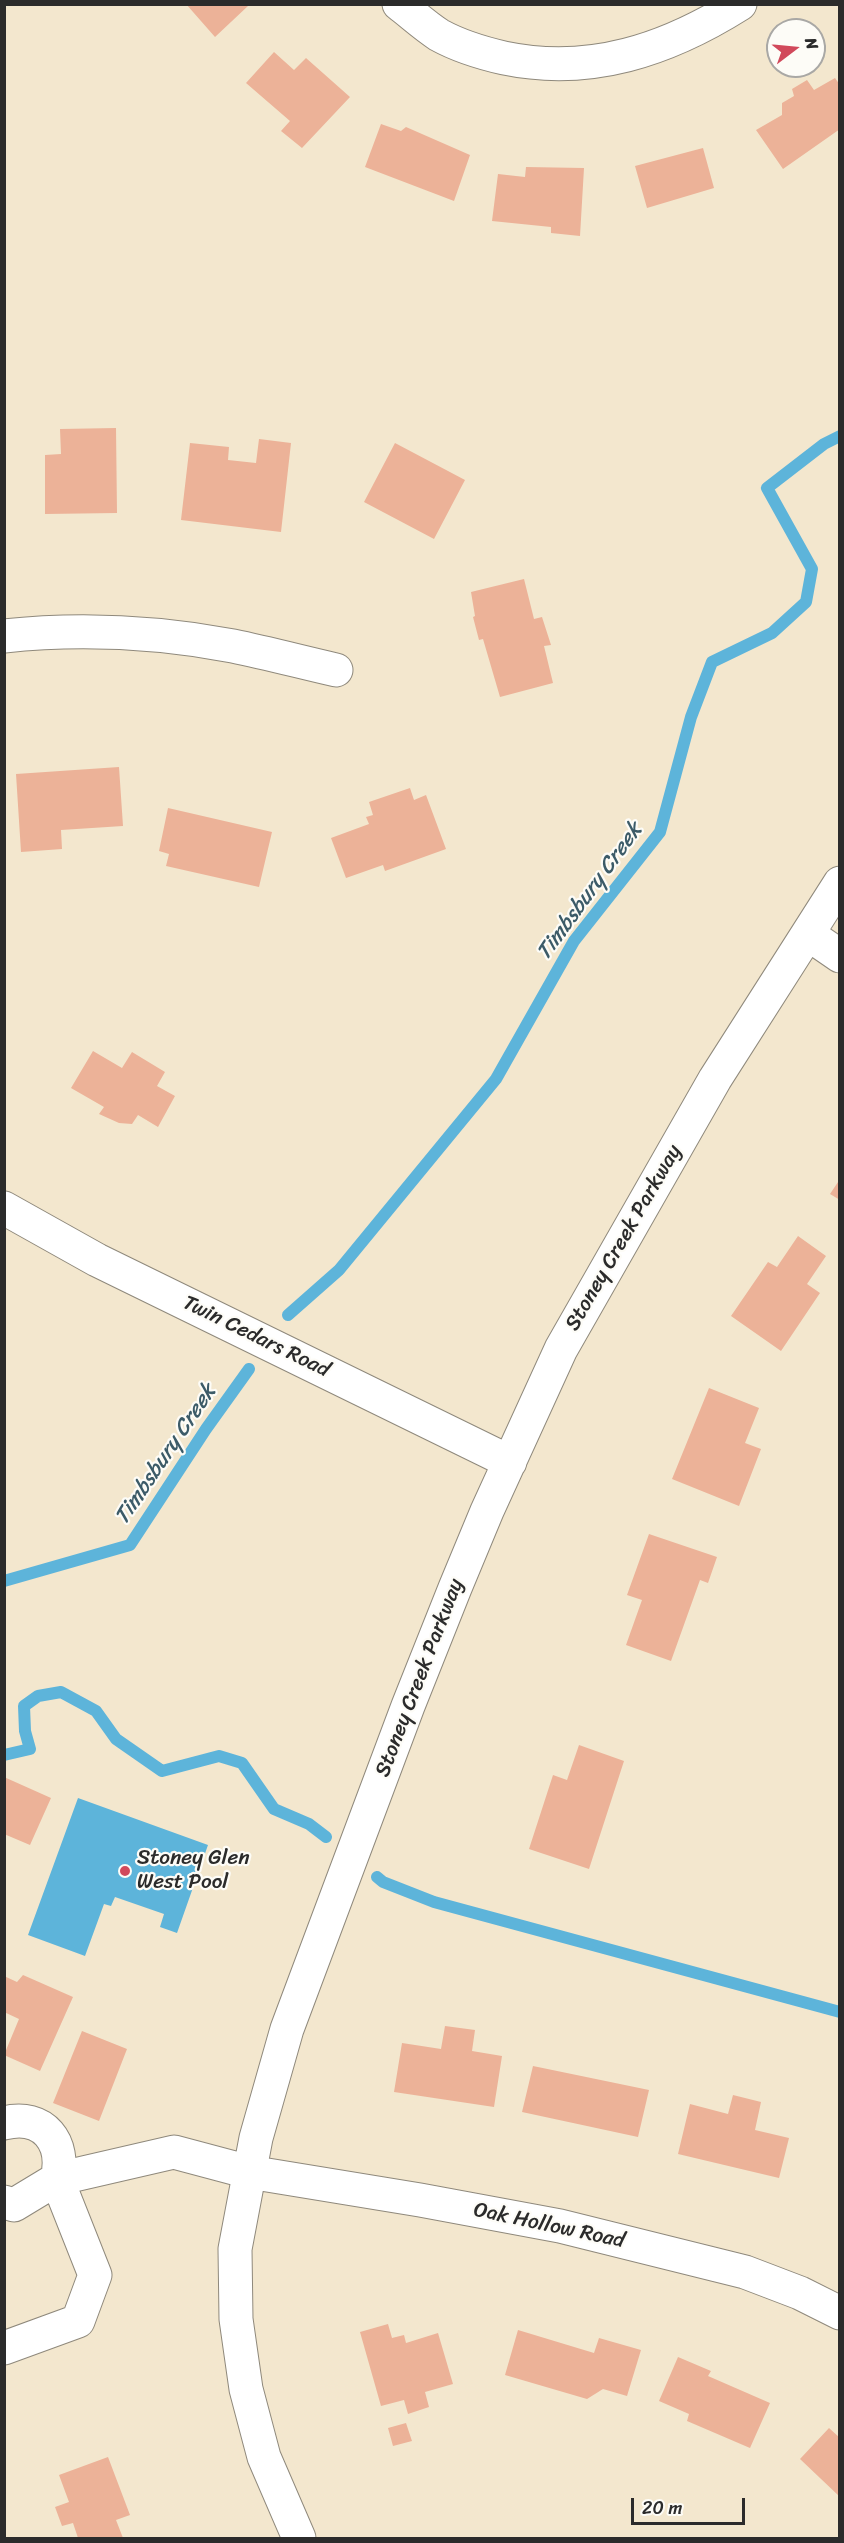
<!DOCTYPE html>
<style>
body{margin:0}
#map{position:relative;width:844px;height:2543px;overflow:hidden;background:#f3e7ce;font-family:Sriracha,sans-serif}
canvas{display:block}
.frame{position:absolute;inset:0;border:6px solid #2b2b2b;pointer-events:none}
.north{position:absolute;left:766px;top:18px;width:60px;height:60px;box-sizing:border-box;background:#fdfcf7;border:2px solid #a9a8a5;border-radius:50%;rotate:74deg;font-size:16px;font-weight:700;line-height:24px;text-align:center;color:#2b2b2b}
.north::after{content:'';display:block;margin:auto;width:21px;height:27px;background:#d1495b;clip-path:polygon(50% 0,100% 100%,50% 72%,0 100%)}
.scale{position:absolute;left:631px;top:2498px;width:114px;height:27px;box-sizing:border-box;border:3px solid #2b2b2b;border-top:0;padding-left:8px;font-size:18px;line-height:21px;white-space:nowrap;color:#2b2b2b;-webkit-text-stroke:4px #fdfcf7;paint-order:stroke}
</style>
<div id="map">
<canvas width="844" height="2543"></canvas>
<div class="frame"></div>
<div class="north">N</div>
<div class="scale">20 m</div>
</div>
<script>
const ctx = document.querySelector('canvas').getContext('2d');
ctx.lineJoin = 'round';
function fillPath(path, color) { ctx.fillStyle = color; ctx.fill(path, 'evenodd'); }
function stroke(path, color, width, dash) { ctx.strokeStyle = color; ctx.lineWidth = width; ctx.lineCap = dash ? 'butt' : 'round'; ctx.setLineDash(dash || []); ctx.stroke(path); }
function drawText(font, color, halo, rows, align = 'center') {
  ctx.font = font + ' Sriracha,sans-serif'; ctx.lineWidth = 4.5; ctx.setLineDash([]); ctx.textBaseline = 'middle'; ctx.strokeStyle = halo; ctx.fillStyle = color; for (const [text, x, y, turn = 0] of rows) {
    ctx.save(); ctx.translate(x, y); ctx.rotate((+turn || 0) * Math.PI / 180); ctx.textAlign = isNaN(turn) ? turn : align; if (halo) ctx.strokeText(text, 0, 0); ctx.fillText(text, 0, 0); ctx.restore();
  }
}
fillPath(new Path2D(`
 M78 1798 208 1845 177 1933 160 1927 164 1914 115 1897 111 1906 104 1904 85 1956 28 1935Z`), '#5db4da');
stroke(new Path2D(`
 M288 1315 339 1270 496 1079 574 941 660 832 691 717 712 662 772 633 806 602 812 569 767 488 824 444 840 436
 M4 1581 130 1545 206 1429 249 1369
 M4 1755 30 1749 25 1731 24 1706 38 1696 61 1692 96 1711 116 1739 162 1771 219 1756 242 1763 274 1809 309 1824 326 1837
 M377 1877 383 1882 434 1902 840 2012`), '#5db4da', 12);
fillPath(new Path2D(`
 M186 4H247L248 6 215 37Z
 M274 52 294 70 306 58 350 97 302 148 281 131 290 121 246 83Z
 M835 78 840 85V129L783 169 756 130 782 115V103L794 96 792 89 807 80 814 90Z
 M381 124 401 131 406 127 470 155 454 201 365 167Z
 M703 148 714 188 647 208 635 166Z
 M526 167 584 168 580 236 551 233V227L492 221 498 174 525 177Z
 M116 428 117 513 45 514V455L61 454 60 429Z
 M259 439 291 443 281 532 181 520 190 443 229 447 228 460 256 463Z
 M395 443 465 480 434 539 364 502Z
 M524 579 534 619 542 617 551 645 544 646 553 683 500 697 483 639 479 640 473 617 475 616 471 592Z
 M119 767 123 826 61 830 62 849 21 852 16 774Z
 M410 788 414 800 426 795 446 849 385 871 383 865 346 878 331 838 369 824 366 817 373 815 369 802Z
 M168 808 272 832 259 887 166 866 169 854 159 851Z
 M93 1051 122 1068 132 1052 165 1072 157 1086 175 1096 158 1127 138 1115 132 1124 119 1123 99 1114 104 1107 71 1088Z
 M840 1179V1200L830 1194Z
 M798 1236 826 1256 807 1284 820 1293 781 1351 731 1316 768 1262 777 1267Z
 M709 1388 759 1408 745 1443 761 1449 739 1506 672 1479Z
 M649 1534 717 1557 708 1583 700 1580 671 1661 626 1645 642 1600 627 1595Z
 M579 1745 624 1761 589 1869 529 1849 553 1775 567 1780Z
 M4 1777 51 1798 30 1845 4 1834Z
 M23 1975 73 1997 40 2071 4 2055 19 2019 4 2012V1976L17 1982Z
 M445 2026 475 2030 472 2051 502 2056 494 2107 394 2092 402 2043 441 2049Z
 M82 2031 127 2049 99 2121 53 2103Z
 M533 2066 649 2090 638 2137 522 2112Z
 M733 2095 761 2102 755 2130 789 2138 779 2178 678 2154 690 2104 728 2114Z
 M388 2324 392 2338 404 2335 406 2343 438 2333 453 2384 425 2392 429 2407 408 2414 404 2400 381 2406 360 2332Z
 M518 2330 594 2353 599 2338 641 2350 627 2396 603 2389 587 2399 505 2375Z
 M678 2357 711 2371 708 2376 770 2403 750 2448 687 2421 689 2414 659 2401Z
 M406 2423 412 2441 393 2446 388 2428Z
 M829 2428 840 2438V2497L800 2459Z
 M108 2457 130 2515 116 2520 123 2538H78L73 2523 62 2526 55 2507 69 2502 59 2475Z`), '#ecb298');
const minor = new Path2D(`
 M399 4C412 14 425 26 439 35 459 46 482 53 504 58 590 76 667 50 740 4
 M4 636C80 628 158 632 233 646 267 653 301 662 336 670
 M808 934 840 956
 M4 1208 97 1260 510 1462
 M4 2123C44 2113 66 2143 57 2179L174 2152 249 2172 420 2200 560 2226 745 2272 800 2293 840 2313
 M4 2202 14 2205 57 2179 95 2275 78 2321 4 2348
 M299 2538 264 2457 246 2389 236 2319 235 2249 256 2138 287 2029 408 1706 455 1588 487 1511 561 1349 715 1079 840 883`);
stroke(minor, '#8f897c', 35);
stroke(minor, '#fff', 33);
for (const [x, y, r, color] of [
 [125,1871,6,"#d1495b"]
]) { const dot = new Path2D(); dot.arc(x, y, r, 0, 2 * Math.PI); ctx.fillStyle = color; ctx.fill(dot); stroke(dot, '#fdfcf7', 2); }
drawText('21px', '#2b2b2b', '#fdfcf7', [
 ["Stoney Creek Parkway",624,1238,-60],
 ["Twin Cedars Road",256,1337,26],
 ["Stoney Creek Parkway",420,1678,-69],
 ["Oak Hollow Road",549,2226,12]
]);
drawText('21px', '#2b2b2b', '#fdfcf7', [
 ["Stoney Glen",137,1859],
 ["West Pool",137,1883]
], 'left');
drawText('italic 22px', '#3c5b68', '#fdfcf7', [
 ["Timbsbury Creek",590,892,-54],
 ["Timbsbury Creek",166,1455,-56]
]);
</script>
